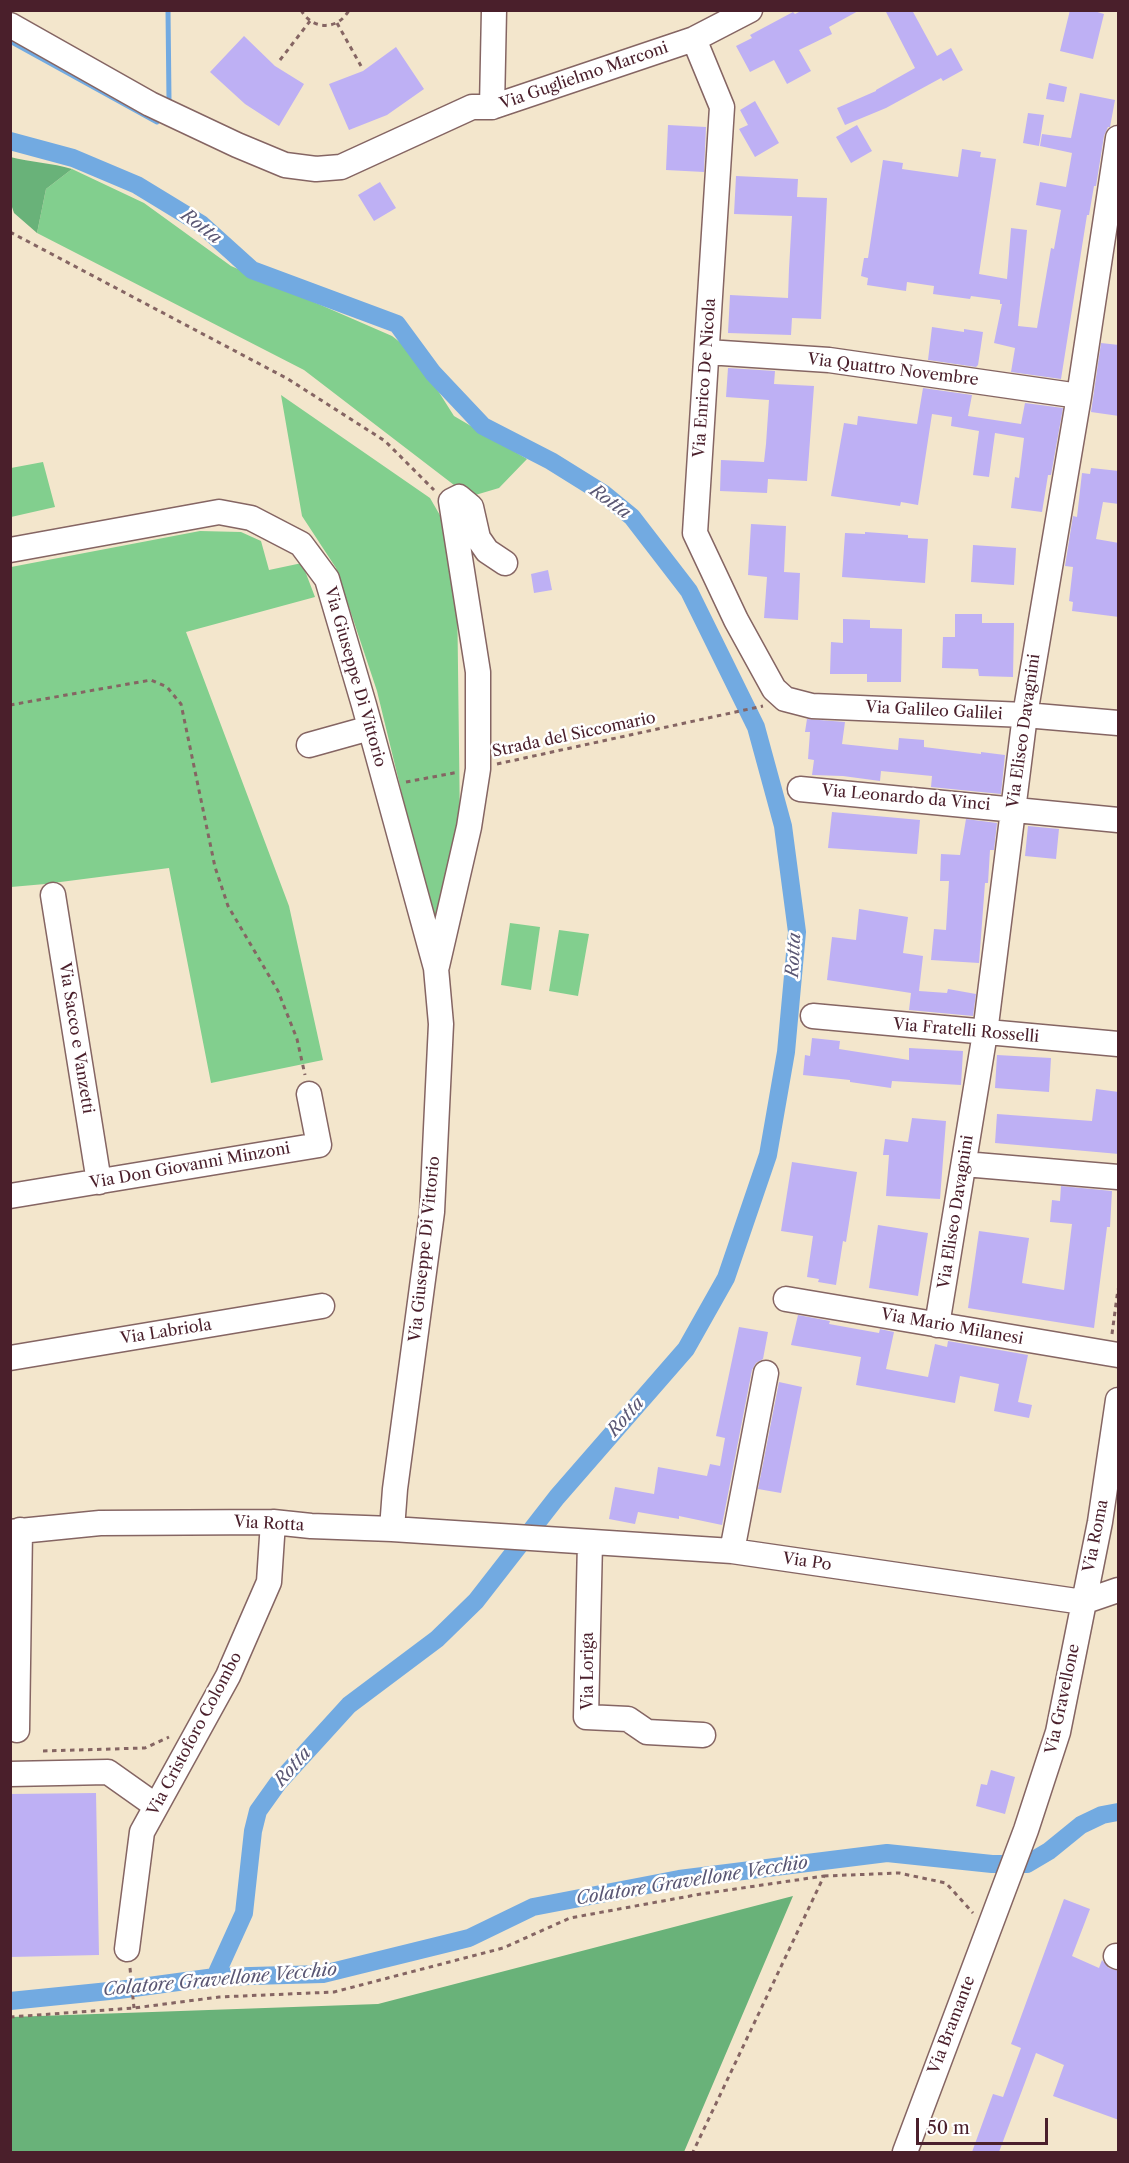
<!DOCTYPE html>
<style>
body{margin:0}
#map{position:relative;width:1129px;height:2163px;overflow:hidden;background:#f3e6cc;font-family:"Libre Caslon Text",serif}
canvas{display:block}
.frame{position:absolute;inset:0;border:12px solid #4a1f2b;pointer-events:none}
.scale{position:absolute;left:916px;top:2118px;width:132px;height:27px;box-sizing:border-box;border:3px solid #4a1f2b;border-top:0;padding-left:8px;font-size:18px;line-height:21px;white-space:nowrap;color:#4a1f2b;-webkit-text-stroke:4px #fff;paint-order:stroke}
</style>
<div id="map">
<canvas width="1129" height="2163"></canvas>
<div class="frame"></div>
<div class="scale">50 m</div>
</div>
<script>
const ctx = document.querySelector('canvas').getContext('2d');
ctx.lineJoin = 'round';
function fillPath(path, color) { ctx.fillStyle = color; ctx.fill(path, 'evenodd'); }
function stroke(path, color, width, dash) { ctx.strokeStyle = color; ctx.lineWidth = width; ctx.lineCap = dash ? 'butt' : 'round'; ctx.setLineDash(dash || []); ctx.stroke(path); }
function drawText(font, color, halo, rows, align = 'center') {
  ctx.font = font + ' "Libre Caslon Text",serif'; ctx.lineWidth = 5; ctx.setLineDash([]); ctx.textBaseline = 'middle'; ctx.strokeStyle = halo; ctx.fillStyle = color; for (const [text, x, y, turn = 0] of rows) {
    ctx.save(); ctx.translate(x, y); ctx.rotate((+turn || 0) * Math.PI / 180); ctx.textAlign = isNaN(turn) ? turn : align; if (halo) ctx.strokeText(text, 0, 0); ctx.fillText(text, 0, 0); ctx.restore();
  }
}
fillPath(new Path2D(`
 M72 169 144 203 231 266 392 336 414 353 454 416 527 459 499 488 472 496 454 485 304 370 37 233 46 189Z
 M281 395 430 498 445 524 457 588 460 826 434 926 377 691 336 568 302 516Z
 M43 462 55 507 11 517V468Z
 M200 531 241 532 261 541 269 570 302 563 315 597 186 632 289 906 323 1060 211 1083 169 868 45 884 11 887V567Z
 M510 923 540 927 531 990 501 985Z
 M559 930 589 934 578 996 549 991Z`), '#82cf8e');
fillPath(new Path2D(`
 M10 157C31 162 52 163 72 169L46 189 37 233 14 213 11 204Z
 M793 1896 684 2152H11V2017L378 2004Z`), '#69b279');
stroke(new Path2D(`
 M168 10 169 100
 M10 41 157 122`), '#72aae1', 5);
stroke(new Path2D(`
 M10 141 73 158 137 185 201 224 252 270 397 324 433 373 483 426 551 461 604 494 632 517 689 591 756 727 783 826 797 932 786 1052 768 1155 726 1278 686 1349 557 1497 476 1601 437 1639 349 1705 278 1783 258 1811 253 1831 244 1913 215 1977
 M10 2001 119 1990 215 1977 323 1974 469 1938 533 1907 679 1879 887 1853 992 1864H1027L1049 1851 1081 1825 1102 1815 1118 1812`), '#72aae1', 18);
fillPath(new Path2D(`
 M803 10H860L829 27 832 34 799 50 811 71 787 84 774 60 750 72 736 46 752 38 750 35 793 12 795 14Z
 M885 10H912L937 56 951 48 963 70 943 81 941 78 886 108 845 125 837 108 876 91V90L915 68Z
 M1070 10H1091L1104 14 1093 59 1060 51Z
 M244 36 275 66 304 84 279 126 245 104 210 72Z
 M396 47 424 89 387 115 349 130 329 84 363 71Z
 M1049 83 1067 87 1064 102 1046 99Z
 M1080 93 1115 100 1110 127H1108L1104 136 1096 186H1094L1089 215H1087L1061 379 1011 372 1015 348 994 343 1002 304H1000V300L971 296 970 299 933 294 934 286 907 282 906 291 867 285 868 278 861 276 864 258H868L883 160 903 163 902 169 958 177 962 149 981 152 980 157 996 159 979 274 1007 279 1011 228 1027 230 1018 326 1037 328 1051 248 1054 249 1061 210 1036 205 1040 182 1066 187 1072 153 1040 146 1042 134 1071 138Z
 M755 101 779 143 755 157 739 129 748 125 740 110Z
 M1028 113 1044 115 1039 146 1023 143Z
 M668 125 706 127 704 172 666 170Z
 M857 125 872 151 851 163 836 137Z
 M736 176 798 179 797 197 827 198 821 319 792 318 791 335 728 333 730 295 788 298 789 269 792 216 734 214Z
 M380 182 396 208 374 221 358 195Z
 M932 327 964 332V329L983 332 978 365 976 367 928 360Z
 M1101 343 1119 345V416L1091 412Z
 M728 368 775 371 774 384 814 386 807 481 768 479 767 493 720 491 721 460 764 462 766 444 769 400 726 397Z
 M923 388 972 395 968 416 1021 424 1025 403 1063 408 1051 475H1048L1042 512 1011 508 1015 477 1019 478 1024 438 995 433 989 477 973 475 979 431 951 426 952 417 932 414 918 505 901 502 900 506 831 496 844 423 857 425 858 416 917 424Z
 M1091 468 1119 471V504L1103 502 1096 539 1119 543V617L1072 611 1073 602 1069 601 1073 567 1065 566 1073 516 1077 517 1082 473 1090 474Z
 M751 524 786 526 784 572 800 573 798 620 764 618 767 577 748 575Z
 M865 532 908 535V538L928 539 925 583 842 577 845 533 865 534Z
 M973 545 1016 548 1014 585 971 582Z
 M548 570 552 590 534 593 531 574Z
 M955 614H982V623H1014L1013 677 979 676 978 669 942 668 943 637H955Z
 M843 619 870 620V628L902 629 901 682H867V674H830L831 642 843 643Z
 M807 719 845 722 842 744 898 750 899 738 924 740V747L981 754V752L1005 755 1001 794 931 787 932 776 881 771 880 781 843 776 812 775 814 760 808 759 810 732H805Z
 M832 812 920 820 917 854 828 848Z
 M966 819 997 823 994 850H990L988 883H985L979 963 931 960 934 929 946 930 949 881H940L941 854 960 855Z
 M1028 826 1059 829 1056 859 1025 856Z
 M859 909 908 917 903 953 923 956 919 991 947 993 948 989 976 994 973 1016 909 1010 911 993 827 980 832 937 856 940Z
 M812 1038 840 1041 839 1049 909 1060V1048L963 1051 961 1085 892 1081 891 1088 850 1082V1080L803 1075 805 1055 810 1056Z
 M997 1055 1051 1058 1049 1092 995 1088Z
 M1096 1089 1119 1092V1154L995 1143 997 1114 1092 1121Z
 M912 1118 946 1121 940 1199 886 1196 889 1155H883L885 1139 908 1142Z
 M792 1162 857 1172 846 1242 843 1241 836 1285 818 1282 819 1279 807 1277 813 1236 781 1231Z
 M1061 1186 1112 1191 1110 1227H1107L1094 1328 968 1308 979 1231 1029 1238 1022 1283 1064 1290 1072 1224 1050 1222 1052 1200 1060 1201Z
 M878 1225 928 1233 918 1296 869 1288Z
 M798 1315 830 1321 829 1324 879 1333 880 1329 894 1332 886 1369 928 1377 935 1344 947 1347 948 1341 1028 1355 1018 1402 1032 1405 1029 1418 994 1411 999 1384 960 1376 955 1403 856 1385 861 1357 791 1345Z
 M739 1327 768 1332 763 1359 756 1363 752 1370 722 1525 679 1516V1519L638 1512 635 1524 609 1519 615 1487 654 1494 658 1467 707 1476 710 1464 720 1466 725 1438 716 1436Z
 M779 1382 802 1387 781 1493 758 1489Z
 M991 1770 1015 1777 1005 1814 976 1806 981 1784 987 1785Z
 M96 1793 99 1955 10 1957V1794Z
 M1064 1899 1090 1909 1072 1956 1099 1968 1102 1960 1109 1968 1119 1971V2120L1053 2096 1064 2065 1036 2053 999 2152H972L993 2094 1003 2097 1021 2048 1011 2044Z`), '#beb0f4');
const minor = new Path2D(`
 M10 25 150 104 237 145 285 165 316 169 341 167 472 107H492L694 39 750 10
 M694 39 722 107 695 533 736 620 774 689 785 699 812 706 1025 715 1118 723
 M492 107 494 10
 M707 352 829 360 1079 396
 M10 550 219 512 251 518 301 544 327 579 364 705 436 968 441 1024 432 1212 395 1489 392 1529
 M309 745 370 728
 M800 789 1118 820
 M53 895 99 1182
 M437 966 469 827 478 769V672L451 501 459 497 471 507 478 538 487 551 505 563
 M813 1016 1118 1044
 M964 1164 1118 1177
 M10 1196 319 1145 309 1094
 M786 1299 1118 1355
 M937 1325 985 1033 1025 715 1079 396 1118 138
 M10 1358 322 1306
 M10 1532 100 1523 273 1522 311 1526 392 1529 732 1551 1083 1602 1118 1590
 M590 1542 586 1717 628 1719 647 1732 703 1735
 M732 1551 766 1373
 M17 1730 20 1530
 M10 1774 108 1772 156 1806
 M127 1949 142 1832 228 1676 269 1582 273 1522
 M1116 1956 1118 1957
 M905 2152 1026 1830 1058 1732 1100 1522 1118 1400`);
stroke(minor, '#856563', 27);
stroke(new Path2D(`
 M301 10C312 30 338 31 349 10
 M337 23 361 66
 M280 60 310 21
 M10 232 288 379 385 441 434 490
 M10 705 151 680 167 687 181 704 215 867 228 906 278 991 297 1039 305 1075
 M497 764 763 706
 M406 782 459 772
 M1112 1334 1118 1289
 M43 1751 145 1748 169 1737
 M824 1876 899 1873 946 1883 973 1913
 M130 1968 134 2008
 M10 2017 134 2008 219 1997 334 1992 503 1948 570 1918 701 1894 824 1876 693 2152`), '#856563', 3, [4.5, 4.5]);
stroke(minor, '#fff', 24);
drawText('16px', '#4a1f2b', '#fff', [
 ["Via Guglielmo Marconi",584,76,-19],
 ["Via Quattro Novembre",893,370,7],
 ["Via Enrico De Nicola",705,378,-86],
 ["Via Giuseppe Di Vittorio",355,677,74],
 ["Via Galileo Galilei",934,711,3],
 ["Via Eliseo Davagnini",1024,731,-82],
 ["Strada del Siccomario",574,735,-12],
 ["Via Leonardo da Vinci",906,798,5],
 ["Via Fratelli Rosselli",966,1031,5],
 ["Via Sacco e Vanzetti",76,1038,81],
 ["Via Don Giovanni Minzoni",190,1166,-10],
 ["Via Eliseo Davagnini",956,1212,-81],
 ["Via Giuseppe Di Vittorio",425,1249,-84],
 ["Via Mario Milanesi",952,1327,10],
 ["Via Labriola",166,1332,-9],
 ["Via Rotta",269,1524,3],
 ["Via Roma",1096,1536,-79],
 ["Via Po",807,1562,8],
 ["Via Loriga",588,1671,-90],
 ["Via Gravellone",1063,1699,-78],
 ["Via Cristoforo Colombo",195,1734,-62],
 ["Via Bramante",952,2025,-69]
]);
drawText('italic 18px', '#5a5774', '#fff', [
 ["Rotta",201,227,37],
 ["Rotta",610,502,36],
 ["Rotta",794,955,-87],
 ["Rotta",626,1417,-49],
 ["Rotta",293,1767,-49],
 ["Colatore Gravellone Vecchio",692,1881,-9],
 ["Colatore Gravellone Vecchio",220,1980,-5]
]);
</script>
